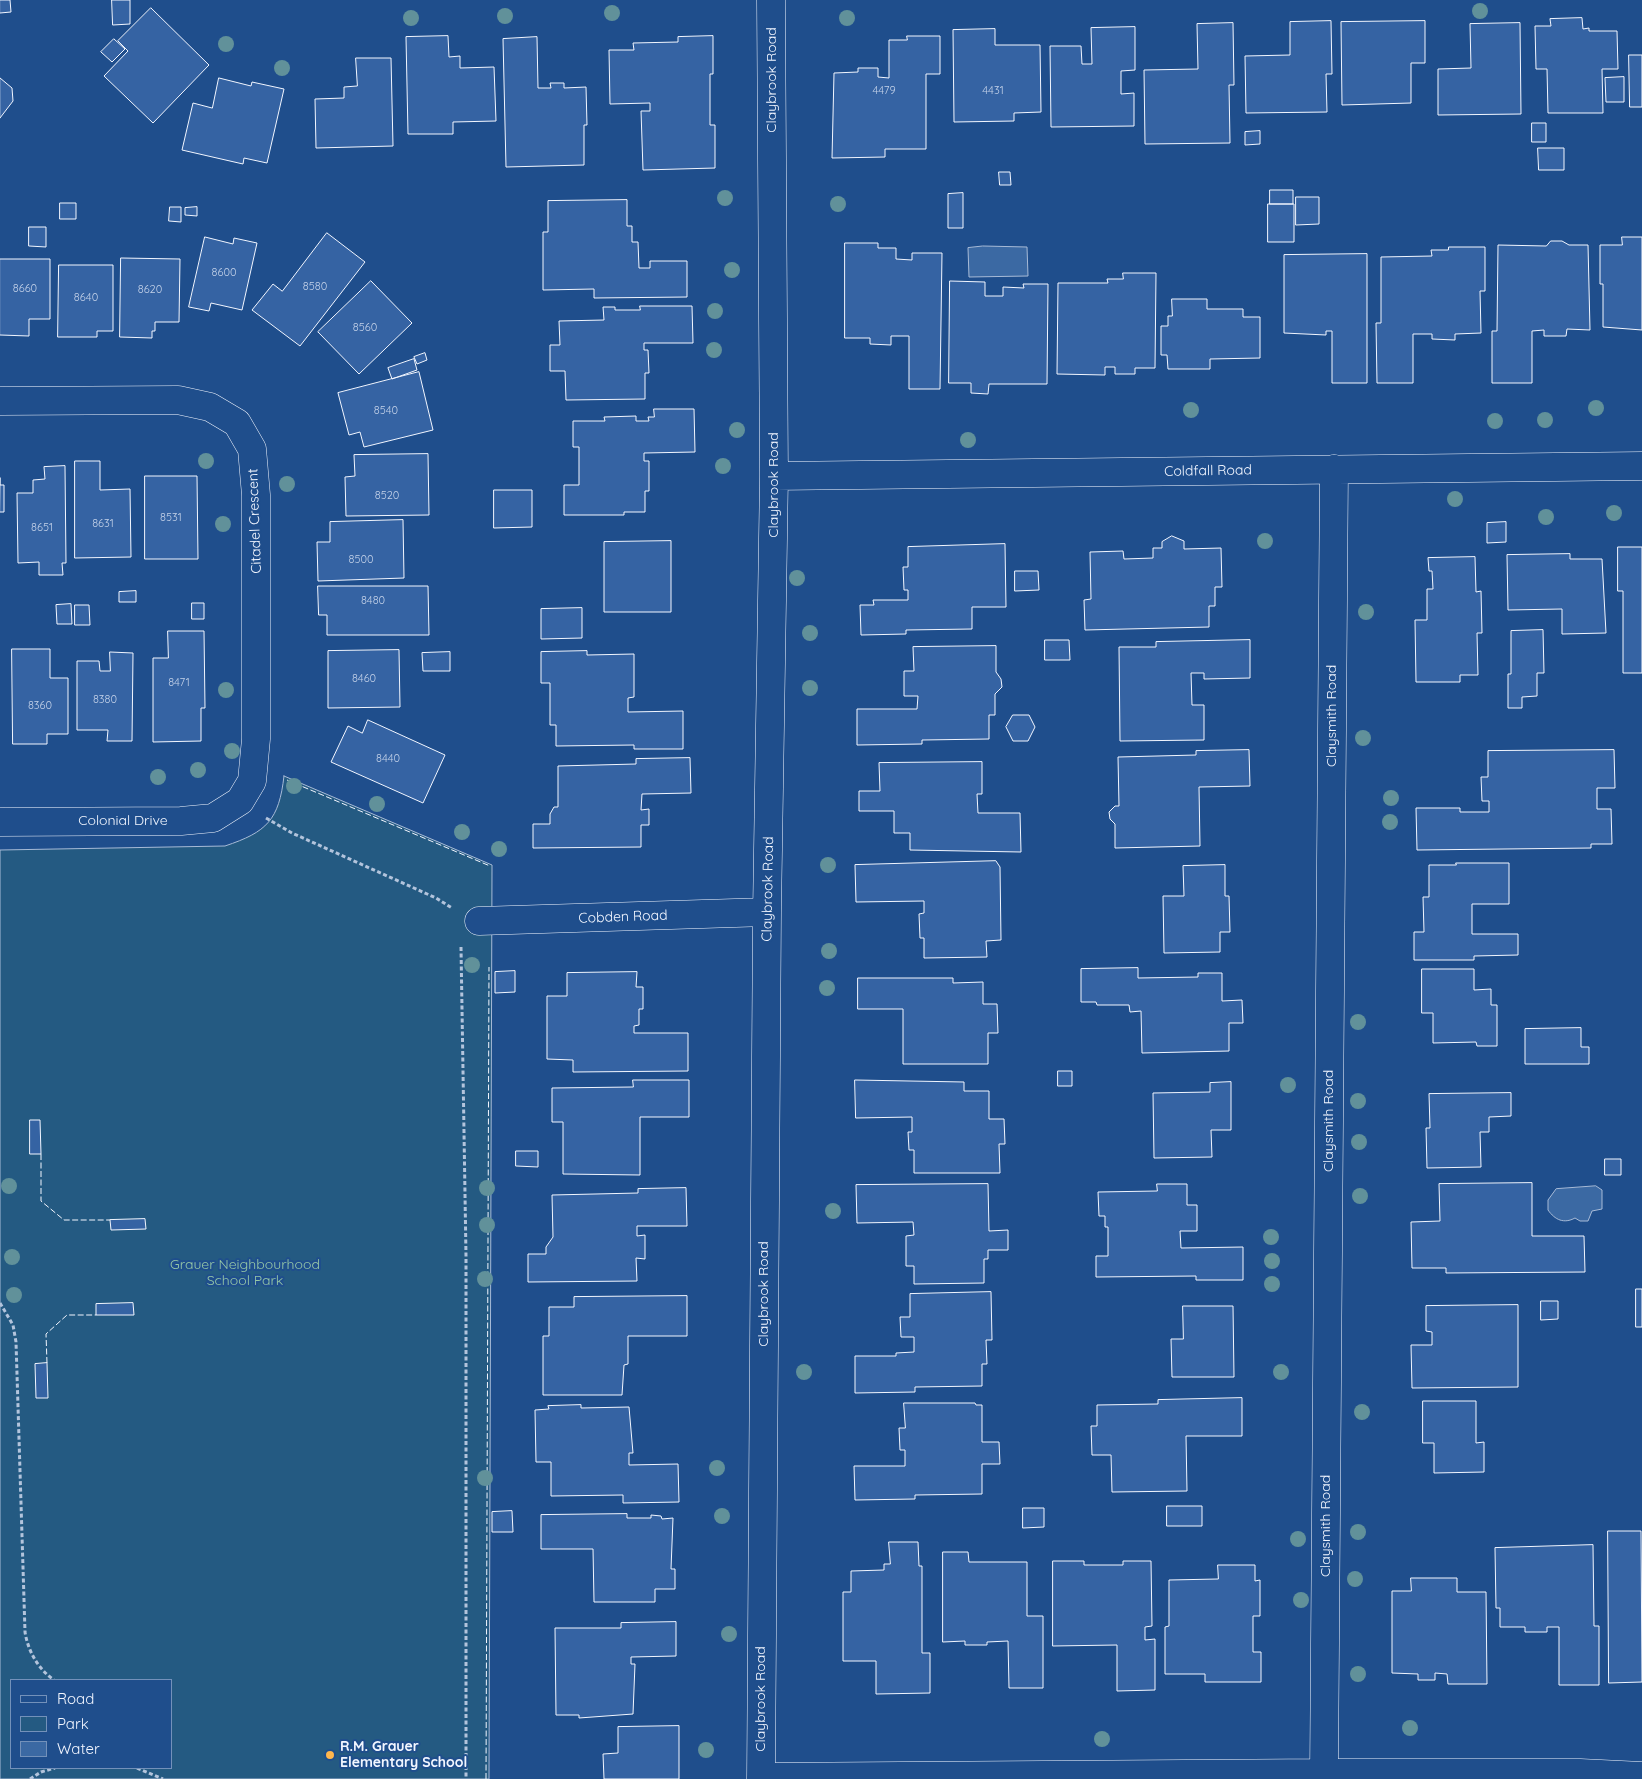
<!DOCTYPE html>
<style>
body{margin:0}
#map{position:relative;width:1642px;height:1779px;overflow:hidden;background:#1f4e8c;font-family:Quicksand,sans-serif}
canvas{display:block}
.legend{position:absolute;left:10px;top:1679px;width:162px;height:90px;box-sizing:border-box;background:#1f4e8c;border:1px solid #7391ba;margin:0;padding:6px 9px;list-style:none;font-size:15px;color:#f2f6ff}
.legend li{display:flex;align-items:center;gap:10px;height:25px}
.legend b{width:25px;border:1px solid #7391ba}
</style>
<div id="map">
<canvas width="1642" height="1779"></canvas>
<ul class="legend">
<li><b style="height:6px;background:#1f4e8c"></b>Road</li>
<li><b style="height:14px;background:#245a82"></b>Park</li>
<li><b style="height:14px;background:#3b69a3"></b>Water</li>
</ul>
</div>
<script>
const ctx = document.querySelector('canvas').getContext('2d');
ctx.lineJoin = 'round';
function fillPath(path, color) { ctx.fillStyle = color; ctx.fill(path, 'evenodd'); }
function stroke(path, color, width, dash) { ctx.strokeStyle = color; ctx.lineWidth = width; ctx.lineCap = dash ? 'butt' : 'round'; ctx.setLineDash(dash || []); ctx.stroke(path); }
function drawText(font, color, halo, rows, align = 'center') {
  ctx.font = font + ' Quicksand,sans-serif'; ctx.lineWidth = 4; ctx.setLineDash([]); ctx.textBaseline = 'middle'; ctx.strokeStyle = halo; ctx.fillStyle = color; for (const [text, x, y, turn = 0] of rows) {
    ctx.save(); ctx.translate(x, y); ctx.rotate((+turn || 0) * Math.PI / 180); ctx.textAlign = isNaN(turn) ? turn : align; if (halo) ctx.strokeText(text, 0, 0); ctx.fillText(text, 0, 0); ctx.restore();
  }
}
const green = new Path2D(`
 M284 776 492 865 489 1779H0V850L225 846C267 832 279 820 284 776ZM11 1680H171V1768H11Z`);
fillPath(green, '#245a82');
stroke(green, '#a8bbd7', 1);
const water = new Path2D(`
 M983 246 1027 247 1028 276 969 277 968 248Z
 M1596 1186 1602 1190V1209L1592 1211 1588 1221H1580L1575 1218C1564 1224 1555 1220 1548 1210V1200L1556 1189Z`);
fillPath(water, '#3b69a3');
stroke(water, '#a8bbd7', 1);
const building = new Path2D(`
 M0 0H10L11 12 0 13Z
 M112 0H130V24L113 25Z
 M151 8 209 65 153 123 104 76 128 51 118 41Z
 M1582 18 1583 29 1589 28V31H1617L1618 69H1602L1603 113H1548L1547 69H1536L1535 26H1551L1550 19Z
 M1331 21 1332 74H1326L1327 112 1246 113 1245 56 1290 55V22Z
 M1425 21V63H1411V103L1342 105 1341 22Z
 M1233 23 1234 85H1229L1230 143 1145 144 1144 70 1198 69 1197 24Z
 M1520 23 1521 114 1438 115V69L1471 68 1470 24Z
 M1135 27V70L1121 71V94L1134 93V126L1051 127 1050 46H1081L1082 64H1092L1091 28Z
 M995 29V45H1040L1041 112 1014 113V121L954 122 953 30Z
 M448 36 449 57 460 56V68L494 67 496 121 453 122V134H408L406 37Z
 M713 36V74H710V125H715V168L643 170 641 111H650V103L610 104 609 50H634L633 43 678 42V37Z
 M907 36H940V74H926V149H885V157L832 158 834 73 858 72V68H878V77L889 78V40H907Z
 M537 37 538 88H551L550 83H564V88L586 87 587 125H584V165L506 167 503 39Z
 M114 39 125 49 112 62 101 52Z
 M1629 55H1642V107H1630Z
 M356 58H391L393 146 316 148 315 99 344 98V87L357 86Z
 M1624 77V102H1606L1605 78Z
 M0 78 12 88 13 101 0 118Z
 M219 78 251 86 252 82 284 89 267 163 244 158 243 164 182 150 193 103 212 108Z
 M1532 123H1546V142H1532Z
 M1260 131V144L1245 145V132Z
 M1538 148H1564V170H1539Z
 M999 172H1010L1011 185H1000Z
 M1270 190H1293V204H1270Z
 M963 193V228H948V194Z
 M1296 197H1319V224L1296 225Z
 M627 200V226H632V242H638L639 268H650V261H687V297L594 298V289L543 290V232H548V201Z
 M60 203H76V219H60Z
 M1268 204H1294V242H1268Z
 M170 207H181V222L169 221Z
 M197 207V216L185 215V208Z
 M29 227H46V247L29 246Z
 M327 233 365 262 300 346 252 310 273 284 282 291Z
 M205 237 233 244 234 238 257 243 242 310 211 303 209 311 189 307Z
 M1622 237H1642V330L1603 327V284H1600V245H1622Z
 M1551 241H1562L1569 245H1588L1590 330 1567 329 1566 336H1544V330L1532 331V383H1492V331H1497L1498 245 1546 246Z
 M845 243H878V248H896V259L912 260V253H942L940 389H909V336H891V345L870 344V338H845Z
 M1449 247H1485V291H1480L1481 333 1455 334V340L1432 339V334H1413V383H1377L1376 323H1381V257L1432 256 1431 250H1448Z
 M1367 254V383H1332V331H1326V335L1284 333V255Z
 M121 258 180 259 179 322H155V331H152V338L120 337Z
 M0 259H50V319H29V336L0 335Z
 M59 265H113V331H97V337H58Z
 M1123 273H1156L1155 368H1135V374H1115V367H1105V375L1057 374 1058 283H1108L1107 279H1123Z
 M371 281 412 323 359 374 318 332Z
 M950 281 985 282V296H1003V287L1024 288 1023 284H1048L1047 384H989L988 394 971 393V383H949Z
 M1172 299H1207V309H1243V317H1260V358L1210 359V369H1168L1167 355H1161V326H1168V316H1172Z
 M640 306H692L693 343H644V350H648L649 373H645V399L566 400 565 371H550V345H560L559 321 604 320 603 307H615V310H640Z
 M425 353 427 360 417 364 414 357Z
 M414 359 417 370 392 379 388 368Z
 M419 372 433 430 364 447 360 432 349 435 338 393Z
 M654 409H694L695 452 644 453V461H649V491H645V512H624V515H564V485H579V447H573V421H605L604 417 636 416V421H649L648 417H654Z
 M428 454 429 515 346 516 345 477 355 476 354 455Z
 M75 461H100V490L130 489 131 557 75 558Z
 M65 466 66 563H62L63 575H39V562L18 563 17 493H33V480L45 479 44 467Z
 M145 476H197L198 559H145Z
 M0 478V485H4V512H0Z
 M494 490H532V527L494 528Z
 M403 520 404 578 318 581 317 542H330V522Z
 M1506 522V542L1487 543V523Z
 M1172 536 1184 541V549L1221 548 1222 587H1215V606H1209V627L1085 630 1084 600 1091 599 1090 552 1123 551 1124 559 1153 558V548H1162V542Z
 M671 541V612H604V542Z
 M1005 544 1006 607H972V629L906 630V634L861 635 860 605H874L873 600H908V590H904L903 567H908V547Z
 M1618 547H1642V673H1623V591H1618Z
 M1570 554V559H1602L1606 633 1562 634V609L1508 610 1507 555Z
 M1475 557 1476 592 1481 591 1482 633H1477L1478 675H1460V682H1416L1415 620H1427V589H1433L1432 571H1429L1428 558Z
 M1015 571H1038L1039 590 1015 591Z
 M318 586H428L429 635H327V615H319Z
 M136 591V602H119V592Z
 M192 603H204V619H192Z
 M71 604 72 624H57L56 605Z
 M75 605H89L90 625H75Z
 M582 608V638L541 639V609Z
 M1543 630 1544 673H1537V696L1522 697V708H1508V674H1511V631Z
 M168 631H204L205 708H201V741L153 742V658H168Z
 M1045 640H1069L1070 660H1045Z
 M1250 640V678L1204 679V673H1191L1192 705H1204V740L1120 741 1119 647H1156V642Z
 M996 646V672L1001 679 1002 687 995 694V715H989V739L922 740V744L857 745V709H917L918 696H904V671H914L913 647Z
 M12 649H50V678H68V734H47V744H13Z
 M399 650 400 707 328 708V651Z
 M587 651V655L634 654V697L628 698V712L683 711V749H634V745L556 746V725H550V683H541V652Z
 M110 652 133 653 132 741H107L108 730H77V661H99L100 671H110Z
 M450 652V671H423L422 653Z
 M1013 715H1029L1035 727 1028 741H1013L1006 727Z
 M368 720 445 755 423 803 331 762 348 726 362 733Z
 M1249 750 1250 786 1199 787 1200 846 1115 848V824L1110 819 1109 812 1115 806H1119L1118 757 1196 755V751Z
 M1614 750 1615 788H1597V809H1611L1612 844H1591V848L1417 850 1416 808H1460V812H1489V801H1482L1481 777H1488V751Z
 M690 758 691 793 642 794 641 810 649 809V825H641V847L533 848V824H550V814L554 807H558V766L636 764V759Z
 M982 762V794H977L978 813H1020L1021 852 910 850V833H894V811H859V791H880L879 763Z
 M996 861 1000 867 1001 940 986 941 987 957 924 958V938H920L919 914 924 913V901L856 902 855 865Z
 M1456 863H1509V904H1472V934H1518V955L1474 956V960H1414V932H1424L1423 897H1429V865H1456Z
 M1225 865V896H1229L1230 932H1220V952L1164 953 1163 896H1184L1183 866Z
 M1138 968V978L1198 977V973H1222V1001L1242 1000 1243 1023H1229V1051L1142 1053 1141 1011 1130 1012 1129 1005H1097L1096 1002H1081V969Z
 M1422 969H1474V990L1491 989V1005H1497V1046H1477L1476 1042 1433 1043V1013H1422Z
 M515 971V992L495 993V972Z
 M637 972 636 987H643V1009H639V1025L634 1026V1033H688V1071L573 1072V1060L547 1059V996H567V973Z
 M858 978H953V983L983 982V1004H997L998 1033H988V1064H903V1009H858Z
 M1581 1028V1047H1589V1064H1525V1029Z
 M1058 1071H1072V1086H1058Z
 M633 1080H689V1117H640V1175L563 1174V1122H552V1088L633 1087Z
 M855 1080 964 1082V1091H989V1119H1004L1005 1144H999L1000 1173H914V1150H909L908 1132H912V1117L856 1118Z
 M1231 1082V1130H1211L1212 1157 1154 1158 1153 1093 1210 1092V1083Z
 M1511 1093V1116L1489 1117V1132H1480L1481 1167 1427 1168 1426 1128H1430L1429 1094Z
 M30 1120H40L41 1154H30Z
 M516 1151H538V1167L516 1166Z
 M1605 1159H1621V1175H1605Z
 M1532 1183V1236H1584L1585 1272 1446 1273V1268H1412L1411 1222 1440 1221 1439 1184Z
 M988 1184 989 1231 1008 1230V1250H988V1259H984V1283L914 1284V1266H906V1236L914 1235 913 1222 857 1223 856 1185Z
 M1157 1184H1187V1205H1197V1231H1180L1181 1248 1243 1247V1280H1196V1276L1096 1277V1256H1108V1227H1105V1216H1099L1098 1192 1157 1191Z
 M686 1188 687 1226H637V1236L645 1235V1259L636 1258 637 1281 528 1282V1254H546V1247L553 1237 552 1195 638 1193V1189Z
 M145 1219 146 1229 111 1230 110 1220Z
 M1636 1289H1642V1327H1636Z
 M991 1292 992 1340H986L987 1364H982V1386L915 1387V1392L855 1393V1356H896V1353L914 1352V1337H901L900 1317H910V1294Z
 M687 1296V1336H628V1364L624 1365 622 1395H543V1336H549V1307H574V1297Z
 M1541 1301H1558V1319L1541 1320Z
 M133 1303 134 1315H96V1304Z
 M1518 1305V1387L1412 1388 1411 1345H1432V1332L1426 1331V1306Z
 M1183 1306H1233L1234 1377H1172L1171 1339H1183Z
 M47 1363 48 1398H36L35 1364Z
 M1242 1398V1436H1186L1187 1491 1112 1492 1111 1455H1092L1091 1426H1097V1405L1158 1404V1400Z
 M1423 1401H1476V1443L1484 1442V1472L1434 1473V1443H1423Z
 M904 1403H975L976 1405H982V1442H999L1000 1464H982V1494L915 1495V1499L855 1500 854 1466H905V1450H900L899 1428H905Z
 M581 1405V1408L629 1407 633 1453H629V1465L678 1464 679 1502 623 1503V1495L551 1496V1462H536L535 1410 549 1409 548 1406Z
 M1167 1506H1202V1526H1167Z
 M1023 1508H1044V1527L1023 1528Z
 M512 1511 513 1532H492V1512Z
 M627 1514V1518H651V1515L661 1516 662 1519 673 1518 671 1569H675V1589H655V1602H594L593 1549H541V1515Z
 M1608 1531H1641L1642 1682 1609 1683Z
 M889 1542H918L919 1566H922V1653H930V1693L876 1694V1661H843V1592H851V1571L884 1570V1564H890Z
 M1593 1545 1594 1626H1599V1685H1559V1627H1547V1632H1525V1627H1500V1608H1496L1495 1548Z
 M943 1552H968L969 1562H1027V1616H1043V1688H1009L1008 1641 987 1642V1645H965V1641L943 1642Z
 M1053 1561H1084V1565H1123V1561H1151L1152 1626 1145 1627V1640L1155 1639V1690L1117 1691V1645L1053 1646Z
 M1218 1565H1255V1581L1260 1580V1616H1253V1652H1261V1682H1205V1674H1165V1627L1169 1626V1580L1218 1579Z
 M1411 1578H1457V1592H1486L1487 1684H1448L1447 1674 1435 1673V1680H1418V1674L1392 1673V1591H1411Z
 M676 1622V1656L631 1657V1664H635L633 1714 579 1718V1715H556L555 1628H621V1623Z
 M679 1726V1779H604L603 1754 618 1753V1727Z`);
fillPath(building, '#3563a3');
stroke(building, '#f2f6ff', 1);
const street = new Path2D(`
 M0 401 178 400 210 407 237 423 252 449 256 495V739L252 781 240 801 213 818 181 821 0 822
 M774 476 1642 466
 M479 921 767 912
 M1324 1773 1334 469
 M761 1777 1324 1773H1580L1642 1776
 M761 1779 767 912 774 476 771 0`);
stroke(street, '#f2f6ff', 29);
stroke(new Path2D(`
 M266 818 292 833 436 898 452 908
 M461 947 466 1256V1779
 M0 1303 13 1325 16 1342 25 1632C28 1651 38 1669 54 1680
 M137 1768 163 1779
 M30 1779 41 1772 55 1768`), '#b3c4dc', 3, [4, 2.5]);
stroke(street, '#1f4e8c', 28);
stroke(new Path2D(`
 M287 780 490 866
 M41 1154V1201L64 1220H110
 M47 1363 46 1334 67 1315H96
 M486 1779 489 967`), '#f2f6ff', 1, [6, 2.5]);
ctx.fillStyle = '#61919a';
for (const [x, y] of [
 [1480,11],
 [612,13],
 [505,16],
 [411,18],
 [847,18],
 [226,44],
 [282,68],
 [725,198],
 [838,204],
 [732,270],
 [715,311],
 [714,350],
 [1596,408],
 [1191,410],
 [1545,420],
 [1495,421],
 [737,430],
 [968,440],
 [206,461],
 [723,466],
 [287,484],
 [1455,499],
 [1614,513],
 [1546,517],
 [223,524],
 [1265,541],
 [797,578],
 [1366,612],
 [810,633],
 [810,688],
 [226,690],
 [1363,738],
 [232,751],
 [198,770],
 [158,777],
 [294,786],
 [1391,798],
 [377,804],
 [1390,822],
 [462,832],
 [499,849],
 [828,865],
 [829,951],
 [472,965],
 [827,988],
 [1358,1022],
 [1288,1085],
 [1358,1101],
 [1359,1142],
 [9,1186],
 [487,1188],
 [1360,1196],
 [833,1211],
 [487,1225],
 [1271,1237],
 [12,1257],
 [1272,1261],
 [485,1279],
 [1272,1284],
 [14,1295],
 [804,1372],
 [1281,1372],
 [1362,1412],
 [717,1468],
 [485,1478],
 [722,1516],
 [1358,1532],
 [1298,1539],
 [1355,1579],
 [1301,1600],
 [729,1634],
 [1358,1674],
 [1410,1728],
 [1102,1739],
 [706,1750]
]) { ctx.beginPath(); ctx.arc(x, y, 8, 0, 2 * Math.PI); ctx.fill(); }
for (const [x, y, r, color] of [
 [330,1755,5,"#ffb74d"]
]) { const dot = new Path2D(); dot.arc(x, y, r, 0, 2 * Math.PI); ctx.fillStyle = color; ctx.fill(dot); stroke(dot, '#1f4e8c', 2); }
drawText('11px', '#c3d1e8', null, [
 ["4479",884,91],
 ["4431",993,91],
 ["8600",224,273],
 ["8580",315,287],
 ["8660",25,289],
 ["8620",150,290],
 ["8640",86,298],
 ["8560",365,328],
 ["8540",386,411],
 ["8520",387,496],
 ["8531",171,518],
 ["8631",103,524],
 ["8651",42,528],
 ["8500",361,560],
 ["8480",373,601],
 ["8460",364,679],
 ["8471",179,683],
 ["8380",105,700],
 ["8360",40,706],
 ["8440",388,759]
]);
drawText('14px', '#f2f6ff', '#1f4e8c', [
 ["Claybrook Road",772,80,-90],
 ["Coldfall Road",1208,471,-1],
 ["Claybrook Road",774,485,-90],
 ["Citadel Crescent",255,521,-92],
 ["Claysmith Road",1332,716,-90],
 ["Colonial Drive",123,821],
 ["Claybrook Road",768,889,-89],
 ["Cobden Road",623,917,-2],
 ["Claysmith Road",1329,1121,-90],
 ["Claybrook Road",764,1294,-90],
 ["Claysmith Road",1326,1526,-90],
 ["Claybrook Road",761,1699,-90]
]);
drawText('14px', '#97c8a6', '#1f4e8c', [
 ["Grauer Neighbourhood",245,1265],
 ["School Park",245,1281]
]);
drawText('bold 14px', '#f2f6ff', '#1f4e8c', [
 ["R.M. Grauer",340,1747],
 ["Elementary School",340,1763]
], 'left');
</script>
